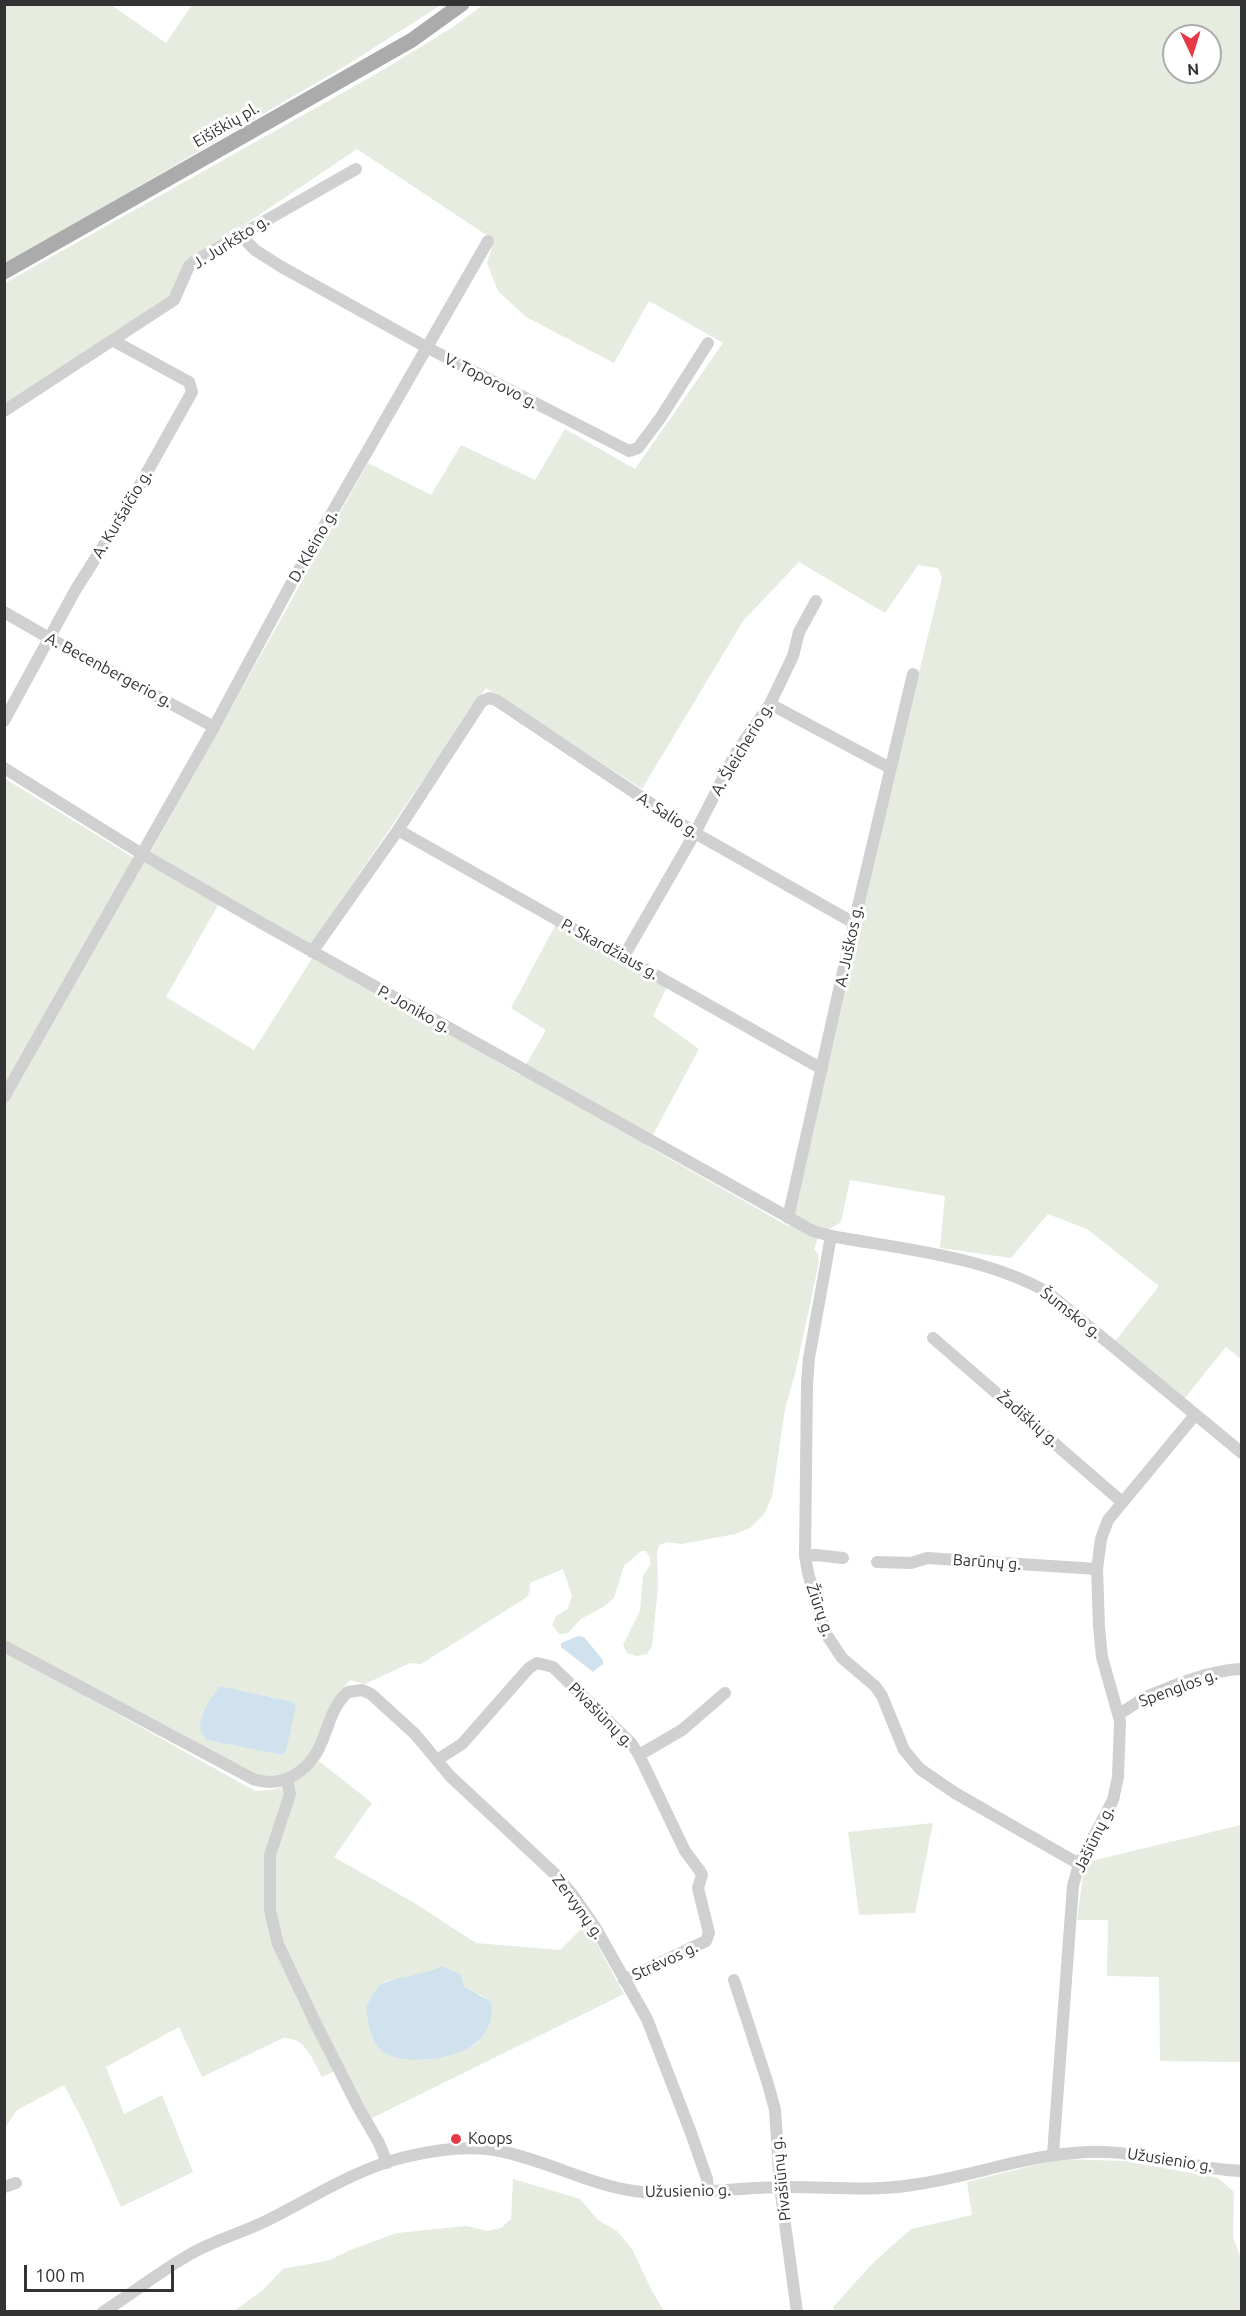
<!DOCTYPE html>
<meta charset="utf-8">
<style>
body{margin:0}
#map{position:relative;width:1246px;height:2316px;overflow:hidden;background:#fff;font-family:Ubuntu,sans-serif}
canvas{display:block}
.frame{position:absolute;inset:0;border:6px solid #333;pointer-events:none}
.north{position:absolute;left:1162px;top:24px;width:60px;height:60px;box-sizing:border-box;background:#fff;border:2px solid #adadad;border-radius:50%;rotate:176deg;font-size:16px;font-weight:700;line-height:24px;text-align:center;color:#333}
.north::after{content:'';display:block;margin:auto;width:21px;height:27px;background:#e63946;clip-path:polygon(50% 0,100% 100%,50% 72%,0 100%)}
.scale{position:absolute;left:24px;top:2265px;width:150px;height:27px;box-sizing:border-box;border:3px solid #333;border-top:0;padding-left:8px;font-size:18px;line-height:21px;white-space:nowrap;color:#333;-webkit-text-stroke:4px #fff;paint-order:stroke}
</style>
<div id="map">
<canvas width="1246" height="2316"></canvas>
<div class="frame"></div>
<div class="north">N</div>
<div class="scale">100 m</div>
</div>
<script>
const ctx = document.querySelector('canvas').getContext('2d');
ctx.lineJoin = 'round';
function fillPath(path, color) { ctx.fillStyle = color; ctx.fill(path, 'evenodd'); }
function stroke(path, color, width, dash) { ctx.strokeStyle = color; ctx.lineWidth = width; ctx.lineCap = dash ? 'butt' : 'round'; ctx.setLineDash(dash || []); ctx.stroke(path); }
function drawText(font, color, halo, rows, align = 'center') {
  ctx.font = font + ' Ubuntu,sans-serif'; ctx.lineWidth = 6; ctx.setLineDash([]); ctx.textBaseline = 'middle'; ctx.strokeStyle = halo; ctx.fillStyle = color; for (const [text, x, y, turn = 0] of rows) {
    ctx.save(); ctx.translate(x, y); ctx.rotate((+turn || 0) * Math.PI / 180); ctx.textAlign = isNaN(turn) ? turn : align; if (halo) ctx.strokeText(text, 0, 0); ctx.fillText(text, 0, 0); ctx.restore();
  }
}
fillPath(new Path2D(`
 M5 5H111L166 43 192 5H441L342 68 5 264Z
 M483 5H1241L1242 1360 1226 1347 1184 1399 1115 1341 1159 1286 1087 1229 1048 1214 1011 1258 940 1248 945 1196 850 1180 841 1222 830 1229 821 1230 814 1249 818 1254 819 1262 795 1374 785 1409 772 1497 764 1514 750 1528 735 1534 682 1544 667 1542 659 1545 657 1552 658 1587 652 1646 647 1654 637 1656 627 1653 623 1645 640 1611 643 1576 650 1565V1558L646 1551H641L624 1566 614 1598 603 1607 581 1619 568 1633 559 1634 552 1625 556 1616 568 1609 572 1596 563 1569 530 1583V1590L527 1597 421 1664 410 1663 365 1684 350 1680C345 1686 339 1692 336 1699 314 1736 312 1788 254 1775L5 1640 4 778 144 864 368 463 431 495 461 445 535 480 565 429 635 469 723 343 649 301 614 363 526 317 498 291 487 263 494 240 357 149 191 261 170 296 5 407V283L376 74 453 27ZM1174 36H1210V72H1174ZM799 562 885 613 918 565 938 568 942 578 877 845 795 1213 788 1226 647 1146 699 1049 653 1016 667 987 556 924 511 1008 546 1030 520 1075 313 957 254 1050 166 997 222 898 309 947 486 688 642 789 743 621ZM220 1686 293 1702 296 1706 281 1755 207 1740 202 1736Z
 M5 1651 255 1791C285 1790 299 1783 319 1761L372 1803 334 1857 416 1904 476 1943 560 1950 586 1924 624 1994 370 2119 344 2067 322 2077C312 2059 306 2037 283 2038L202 2077 179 2027 106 2067 124 2114 162 2095 193 2172 121 2207 84 2123 64 2085 17 2110 5 2128ZM431 1972 461 1974 464 1986 484 1997 489 2026 475 2045 466 2049 423 2060 372 2038 366 2006 379 1986 386 1981Z
 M933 1823 915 1913 859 1915 848 1832Z
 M1241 1825V2062L1160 2061 1159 1977 1107 1976 1108 1920H1077L1083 1876 1087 1862Z
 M1059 2159 1125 2161 1218 2178 1234 2192 1233 2237 1241 2259V2311L836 2312 833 2307 873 2263 911 2229 972 2215 967 2182Z
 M513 2179 580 2199 598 2220 617 2231 632 2249 652 2291 664 2311H234L263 2290 283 2269 330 2260 350 2250 397 2233 467 2226 487 2231 501 2228 511 2219Z`), '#e6ecdf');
fillPath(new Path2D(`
 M578 1636 584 1637 603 1660V1664L593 1672 561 1647V1643Z
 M220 1686 293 1702 296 1706 286 1751 281 1755 207 1740C190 1727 210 1699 220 1686Z
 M442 1966 461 1974 464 1986 491 2002C494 2018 488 2032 476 2043 459 2059 397 2068 380 2049 369 2037 368 2022 366 2006 370 2000 374 1992 379 1986 388 1977 425 1976 442 1966Z`), '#cfe2ee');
stroke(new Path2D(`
 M240 235 255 250 280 266 426 347 629 451 638 448 661 417 708 343
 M4 411 174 300 189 266 195 261 356 169
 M4 612 49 638 214 727
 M770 704 890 768
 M4 721 76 589 123 515 192 392 189 382 112 340
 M4 768 142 854 265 925 813 1231 831 1236C901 1249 984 1256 1047 1292L1242 1453
 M398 830 822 1069
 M312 952 398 830 482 701 489 698 496 700 695 833 854 923
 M624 956 695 833 736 753 770 704 793 656 799 632 816 601
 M4 1097 214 727 291 584 488 241
 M788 1218 854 923 913 674
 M831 1236 809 1358 807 1384 805 1556 808 1573 826 1634 842 1658 875 1686 882 1696 904 1750 920 1769 955 1793 1079 1864
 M933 1338 1122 1502
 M805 1556 816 1555 843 1558
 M877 1562 911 1563 927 1558 1097 1569
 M4 1646 253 1779C268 1784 280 1783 293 1776 331 1754 321 1716 348 1692L362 1690 371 1694 415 1734 450 1776 556 1875 572 1894 595 1927 647 2019 691 2133 707 2179 708 2191
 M1118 1714C1128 1710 1136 1702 1146 1697 1175 1685 1210 1670 1242 1669
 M639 1755 682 1730 725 1693
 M437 1760 462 1744 529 1668 537 1663 553 1667 631 1743 639 1755 685 1851 700 1871 702 1875 698 1888 709 1933 706 1941 624 1980
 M287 1779 290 1794 270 1855V1910L278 1944 314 2020 358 2107 379 2143 387 2163
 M734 1980 768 2084 775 2110 780 2187 797 2312
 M1053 2154 1073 1886 1079 1864 1113 1800 1118 1777 1120 1721 1102 1657 1099 1627 1097 1569 1101 1539 1108 1520 1195 1415
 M4 2187 16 2183
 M103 2312C135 2292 165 2267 198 2250 221 2238 247 2231 270 2219 314 2197 356 2169 405 2157 434 2150 470 2145 500 2151 555 2162 604 2194 661 2193 701 2193 741 2188 780 2187 824 2186 869 2192 912 2185 971 2177 1028 2154 1088 2152 1140 2150 1190 2169 1242 2171`), '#d0d0d0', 12);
stroke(new Path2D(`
 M4 272 412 40 462 4`), '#ababab', 15);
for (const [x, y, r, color] of [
 [456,2139,6,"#e63946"]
]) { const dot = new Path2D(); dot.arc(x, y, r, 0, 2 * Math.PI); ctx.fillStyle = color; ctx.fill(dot); stroke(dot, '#fff', 2); }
drawText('16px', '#333', '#fff', [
 ["Eišiškių pl.",226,125,-30],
 ["J. Jurkšto g.",231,242,-32],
 ["V. Toporovo g.",491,381,27],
 ["A. Kuršaičio g.",122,514,-59],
 ["D. Kleino g.",313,546,-60],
 ["A. Becenbergerio g.",109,670,28],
 ["A. Šleicherio g.",742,749,-59],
 ["A. Salio g.",668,815,33],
 ["A. Juškos g.",849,946,-78],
 ["P. Skardžiaus g.",610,949,29],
 ["P. Joniko g.",414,1009,29],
 ["Šumsko g.",1071,1313,38],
 ["Žadiškių g.",1028,1419,41],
 ["Barūnų g.",987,1562,4],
 ["Žiūrų g.",820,1610,71],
 ["Spenglos g.",1178,1688,-20],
 ["Pivašiūnų g.",601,1715,45],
 ["Jašiūnų g.",1094,1839,-64],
 ["Zervynų g.",578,1907,54],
 ["Strėvos g.",665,1961,-25],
 ["Užusienio g.",1170,2160,9],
 ["Pivašiūnų g.",781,2179,-96],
 ["Užusienio g.",688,2191,-1]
]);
drawText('16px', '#333', '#fff', [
 ["Koops",468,2139]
], 'left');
</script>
